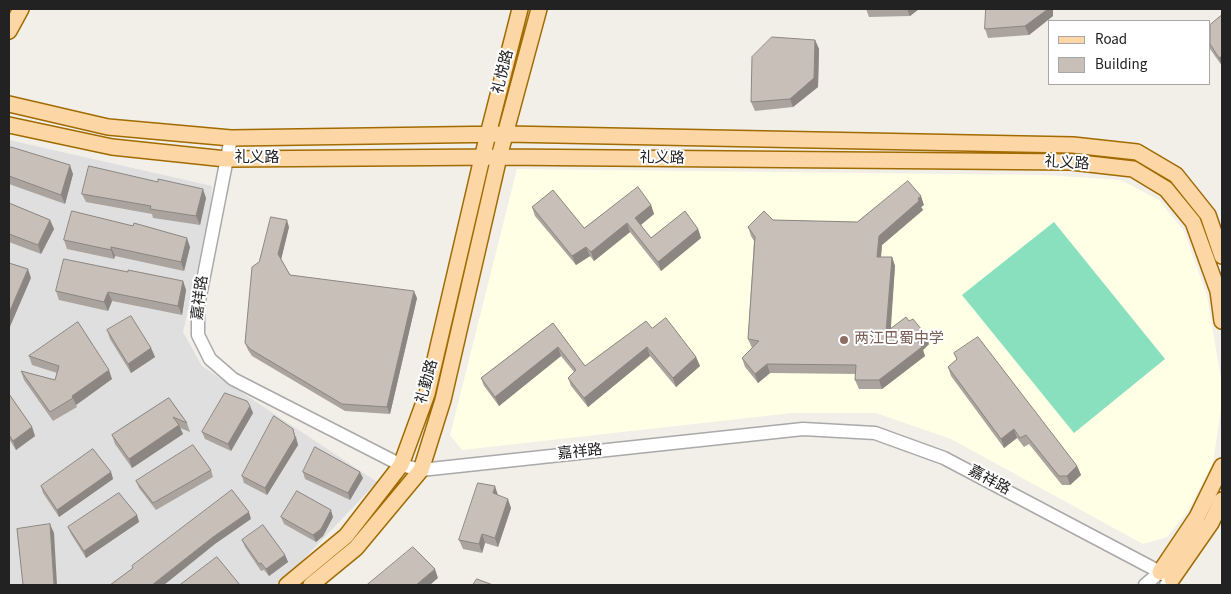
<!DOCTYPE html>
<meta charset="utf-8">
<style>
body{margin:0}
#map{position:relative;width:1231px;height:594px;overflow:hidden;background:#f2efe9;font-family:"Source Sans 3",sans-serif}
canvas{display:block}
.frame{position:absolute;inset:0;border:10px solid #222;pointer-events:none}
.legend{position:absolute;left:1048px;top:20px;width:162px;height:65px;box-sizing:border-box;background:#fff;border:1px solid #a7a7a7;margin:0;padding:6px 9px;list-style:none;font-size:15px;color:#222}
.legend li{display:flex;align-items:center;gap:10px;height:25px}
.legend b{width:25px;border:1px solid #a7a7a7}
</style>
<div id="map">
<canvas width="1231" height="594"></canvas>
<div class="frame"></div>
<ul class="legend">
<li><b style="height:6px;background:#fcd6a4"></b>Road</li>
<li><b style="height:14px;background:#c7bfb8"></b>Building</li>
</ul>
</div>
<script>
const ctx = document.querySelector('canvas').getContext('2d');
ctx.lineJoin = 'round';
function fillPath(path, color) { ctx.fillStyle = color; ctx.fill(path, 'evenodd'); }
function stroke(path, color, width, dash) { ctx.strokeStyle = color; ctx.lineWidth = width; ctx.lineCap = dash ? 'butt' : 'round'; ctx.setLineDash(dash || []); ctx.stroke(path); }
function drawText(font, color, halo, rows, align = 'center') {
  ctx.font = font + ' "Source Sans 3","Noto Sans SC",sans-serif'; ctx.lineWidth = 4; ctx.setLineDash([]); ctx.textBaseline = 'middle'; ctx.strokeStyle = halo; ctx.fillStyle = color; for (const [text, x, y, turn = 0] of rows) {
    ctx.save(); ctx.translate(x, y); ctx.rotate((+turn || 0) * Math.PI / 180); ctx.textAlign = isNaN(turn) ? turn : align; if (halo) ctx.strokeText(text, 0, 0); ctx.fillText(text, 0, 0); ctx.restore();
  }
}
fillPath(new Path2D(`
 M9 140 212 186 210 214 183 332 202 366 377 482 279 585H9Z`), '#e0dfdf');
fillPath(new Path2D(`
 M517 169 1044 175 1121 180 1159 200 1184 231 1207 296 1222 385V402L1213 463 1188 511 1167 537 1143 544 951 439 876 413H792L462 450 450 435Z`), '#ffffe5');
fillPath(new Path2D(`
 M1054 222 1165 359 1074 433 962 295Z`), '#88e0be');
const minor = new Path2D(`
 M231 138 198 306V335L210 359 233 379 401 465 421 470 803 429 875 433 944 458 1160 572 1172 579 1166 585
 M1145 585 1160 572`);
const major = new Path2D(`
 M9 31 21 9
 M9 104 108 127 231 138 506 134 1073 145 1137 152 1176 175 1208 215 1222 256
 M9 125 112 147 226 159 499 157 1071 162 1133 169 1166 189 1193 222 1218 291 1222 321
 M1160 572 1197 517 1222 466
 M1172 579 1211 523 1222 500
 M287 585 346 536 401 465 427 394 482 158 520 9
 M311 585 356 548 421 470 443 400 499 157 539 9`);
stroke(minor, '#a9a9a9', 15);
stroke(major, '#a06b00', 18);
stroke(minor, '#fff', 12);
stroke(major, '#fcd6a4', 15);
fillPath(new Path2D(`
 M866 9H919L910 16 869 17Z
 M986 9H1053V16L1029 35 988 38 985 29Z
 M1222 15V66L1210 49V25Z
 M815 40 819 49 818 87 793 107 755 111 751 102Z
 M9 150 73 174 65 204 9 184Z
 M82 194 206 198 200 225 153 218 152 214 86 202Z
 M9 203 50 220 54 229 41 254 9 242Z
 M651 205 654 214 641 225 651 238 698 229 701 238 661 271 630 232 594 261 590 256 576 265 535 216 532 207 584 228Z
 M924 205 921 207 923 210 882 245 881 257H892L895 266 890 329 929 344 923 350 925 356 882 389H859L855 380 856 374 770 373 758 383 745 367 742 358 752 348 748 339 754 241 751 236 748 227 773 220 857 222Z
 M289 227 281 259 290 275 417 298 390 414 345 411 252 356 248 350 245 343 259 262Z
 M64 240 190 247 184 271 115 256 114 259 67 249Z
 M183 281 186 290 182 315 112 301 108 311 59 300 56 291Z
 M553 323 585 366 652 328 696 357 700 366 676 387 650 356 588 407 571 386 568 378 574 372 561 356 499 406 484 386 481 378Z
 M107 330 151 348 155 357 131 373 110 339Z
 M954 353 1077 466 1081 475 1070 485H1062L1029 444 1024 447 1017 438 1004 448 951 376 948 367 957 360Z
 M29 356 112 379 76 405 77 407 53 421 24 380 21 371 55 380 57 373 32 365Z
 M9 394 32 427 35 436 16 450 9 439Z
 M169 398 187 423 190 432 180 428 183 434 132 468 115 444 112 435Z
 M250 406 253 413 231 451 205 439 202 432Z
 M296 436 298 445 267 495 244 483 242 476Z
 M211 470 213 477 156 510 139 488 136 481Z
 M111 472 113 479 59 517 43 493 41 486Z
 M303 472 363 478 350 500 305 479Z
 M498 495 511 508 498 547 485 543 482 553 463 549 459 540Z
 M137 515 139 522 86 558 71 534 68 527Z
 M281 517H333L323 536 316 542 284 524Z
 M242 540 285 555 288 562 269 576 264 570 261 571 245 547Z`), '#aba49e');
fillPath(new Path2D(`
 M907 9H919L910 16Z
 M1048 9H1053V16L1029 35 1025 26Z
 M815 40 819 49 818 87 793 107 790 99Z
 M1222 56V66L1219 58Z
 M70 165 73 174 65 204 61 195Z
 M203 189 206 198 200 225 196 216Z
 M921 196 924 205 921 207 923 210 882 245 880 266 877 257 879 236Z
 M651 205 654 214 638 227 635 218Z
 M50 220 54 229 41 254 38 245Z
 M287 220 289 227 281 260 278 254Z
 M627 223 630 232 594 261 591 252Z
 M698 229 701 238 661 271 658 262Z
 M187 238 190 247 184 271 181 262Z
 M111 247 115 256 114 259 111 250Z
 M586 247 590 256 576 265 572 256Z
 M892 257 895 266 890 341 886 332Z
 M28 269 31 278 9 329V313Z
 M183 281 186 290 182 315 178 306Z
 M414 291 417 298 390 414 387 407Z
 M108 292 112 301 108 311 104 302Z
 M926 335 929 344 923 350 925 356 882 389 879 380Z
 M558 347 561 356 499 406 495 397Z
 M647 347 650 356 588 407 584 398Z
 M151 348 155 357 131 373 128 364Z
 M696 357 700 366 676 387 673 378Z
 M767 364 770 373 758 383 755 374Z
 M109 370 112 379 76 405 72 396Z
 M250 406 253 413 231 451 228 444Z
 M179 425 183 434 132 468 129 459Z
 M32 427 35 436 16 450 13 441Z
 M293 429 298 445 267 495 265 488Z
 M1014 429 1017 438 1004 448 1001 439Z
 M1077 466 1081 475 1070 485 1067 476Z
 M111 472 113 479 59 517 57 510Z
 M360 472 363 478 350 500 348 493Z
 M495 486 498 495 493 493Z
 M508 499 511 508 498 547 495 538Z
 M331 510 333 517 323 536 316 542 313 535Z
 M249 512 251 519 215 544 164 585H152L213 537Z
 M137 515 139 522 86 558 84 551Z
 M50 524 54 533 57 585H54Z
 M482 534 485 543 482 553 479 544Z
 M285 555 288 562 269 576 266 569Z
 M435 569 438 578 430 585H416Z`), '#8b8681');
const building = new Path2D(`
 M986 9H1048L1025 26 985 29Z
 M1222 15V56L1219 58 1210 44V25Z
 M772 37 815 40 814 78 790 99 751 102 752 57Z
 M11 147 70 165 61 195 9 176V150Z
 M89 166 158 182V179L203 189 196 216 150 209 151 206 82 194Z
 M908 181 921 196 918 198 919 201 879 236 877 257H892L886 332 906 317 909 321 913 319 926 335 918 342 922 347 879 380H855L856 365 767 364 755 374 742 358 759 341 748 339 755 237 748 227 764 211 773 220 857 222Z
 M638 187 651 205 635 218 651 238 685 211 698 229 658 262 627 223 591 252 586 247 572 256 532 207 553 190 584 228Z
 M9 203 50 220 38 245 9 234Z
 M72 211 133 226 134 223 187 238 181 262 111 247V250L64 240Z
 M271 217 287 220 278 254 290 275 414 291 387 407 342 404 250 349 245 343 252 267 259 262Z
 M64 259 128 272V270L183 281 178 306 108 292 104 302 56 291Z
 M9 263 28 269 9 313Z
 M131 316 151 348 128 364 107 330Z
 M666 318 696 357 673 378 647 347 584 398 568 378 576 370 558 347 495 397 481 378 553 323 585 366 646 321 652 328Z
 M78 322 109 370 72 396 73 398 50 412 21 371 55 380 59 366 29 356Z
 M978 337 1077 466 1067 476H1059L1026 435 1020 438 1014 429 1001 439 948 367 957 359 954 353Z
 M225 393 247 401 250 406 228 444 202 432Z
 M9 394 32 427 13 441 9 435Z
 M169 398 187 423 173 417 179 425 129 459 112 435Z
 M274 416 293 429 295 438 265 488 242 476Z
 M193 445 211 470 153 503 136 481Z
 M315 447 360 472 348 493 303 472Z
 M93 449 111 472 57 510 41 486Z
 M478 483 495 486 493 493 508 499 495 538 482 534 479 544 459 540Z
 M232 490 249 512 213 537 152 585H110L133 568 132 566Z
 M297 491 331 510 321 529 313 535 281 517Z
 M119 493 137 515 84 551 68 527Z
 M50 524 54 585H23L17 529Z
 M263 525 285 555 266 569 261 563 259 564 242 540Z
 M413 547 435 569 416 585H367Z
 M217 557 240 585H180Z
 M477 579 493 585H473Z`);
fillPath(building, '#c7bfb8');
stroke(building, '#8b8681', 1);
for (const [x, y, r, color] of [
 [844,340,5,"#8d6e63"]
]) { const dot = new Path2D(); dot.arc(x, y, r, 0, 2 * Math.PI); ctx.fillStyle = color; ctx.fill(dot); stroke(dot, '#fff', 2); }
drawText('15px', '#222', '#fff', [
 ["礼悦路",504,72,-76],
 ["礼义路",257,159],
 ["礼义路",662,159,1],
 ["礼义路",1067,164,3],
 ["嘉祥路",201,298,-83],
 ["礼勤路",428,382,-75],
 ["嘉祥路",580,453,-6],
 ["嘉祥路",989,481,28]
]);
drawText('15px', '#785e54', '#fff', [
 ["两江巴蜀中学",854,340]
], 'left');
</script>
